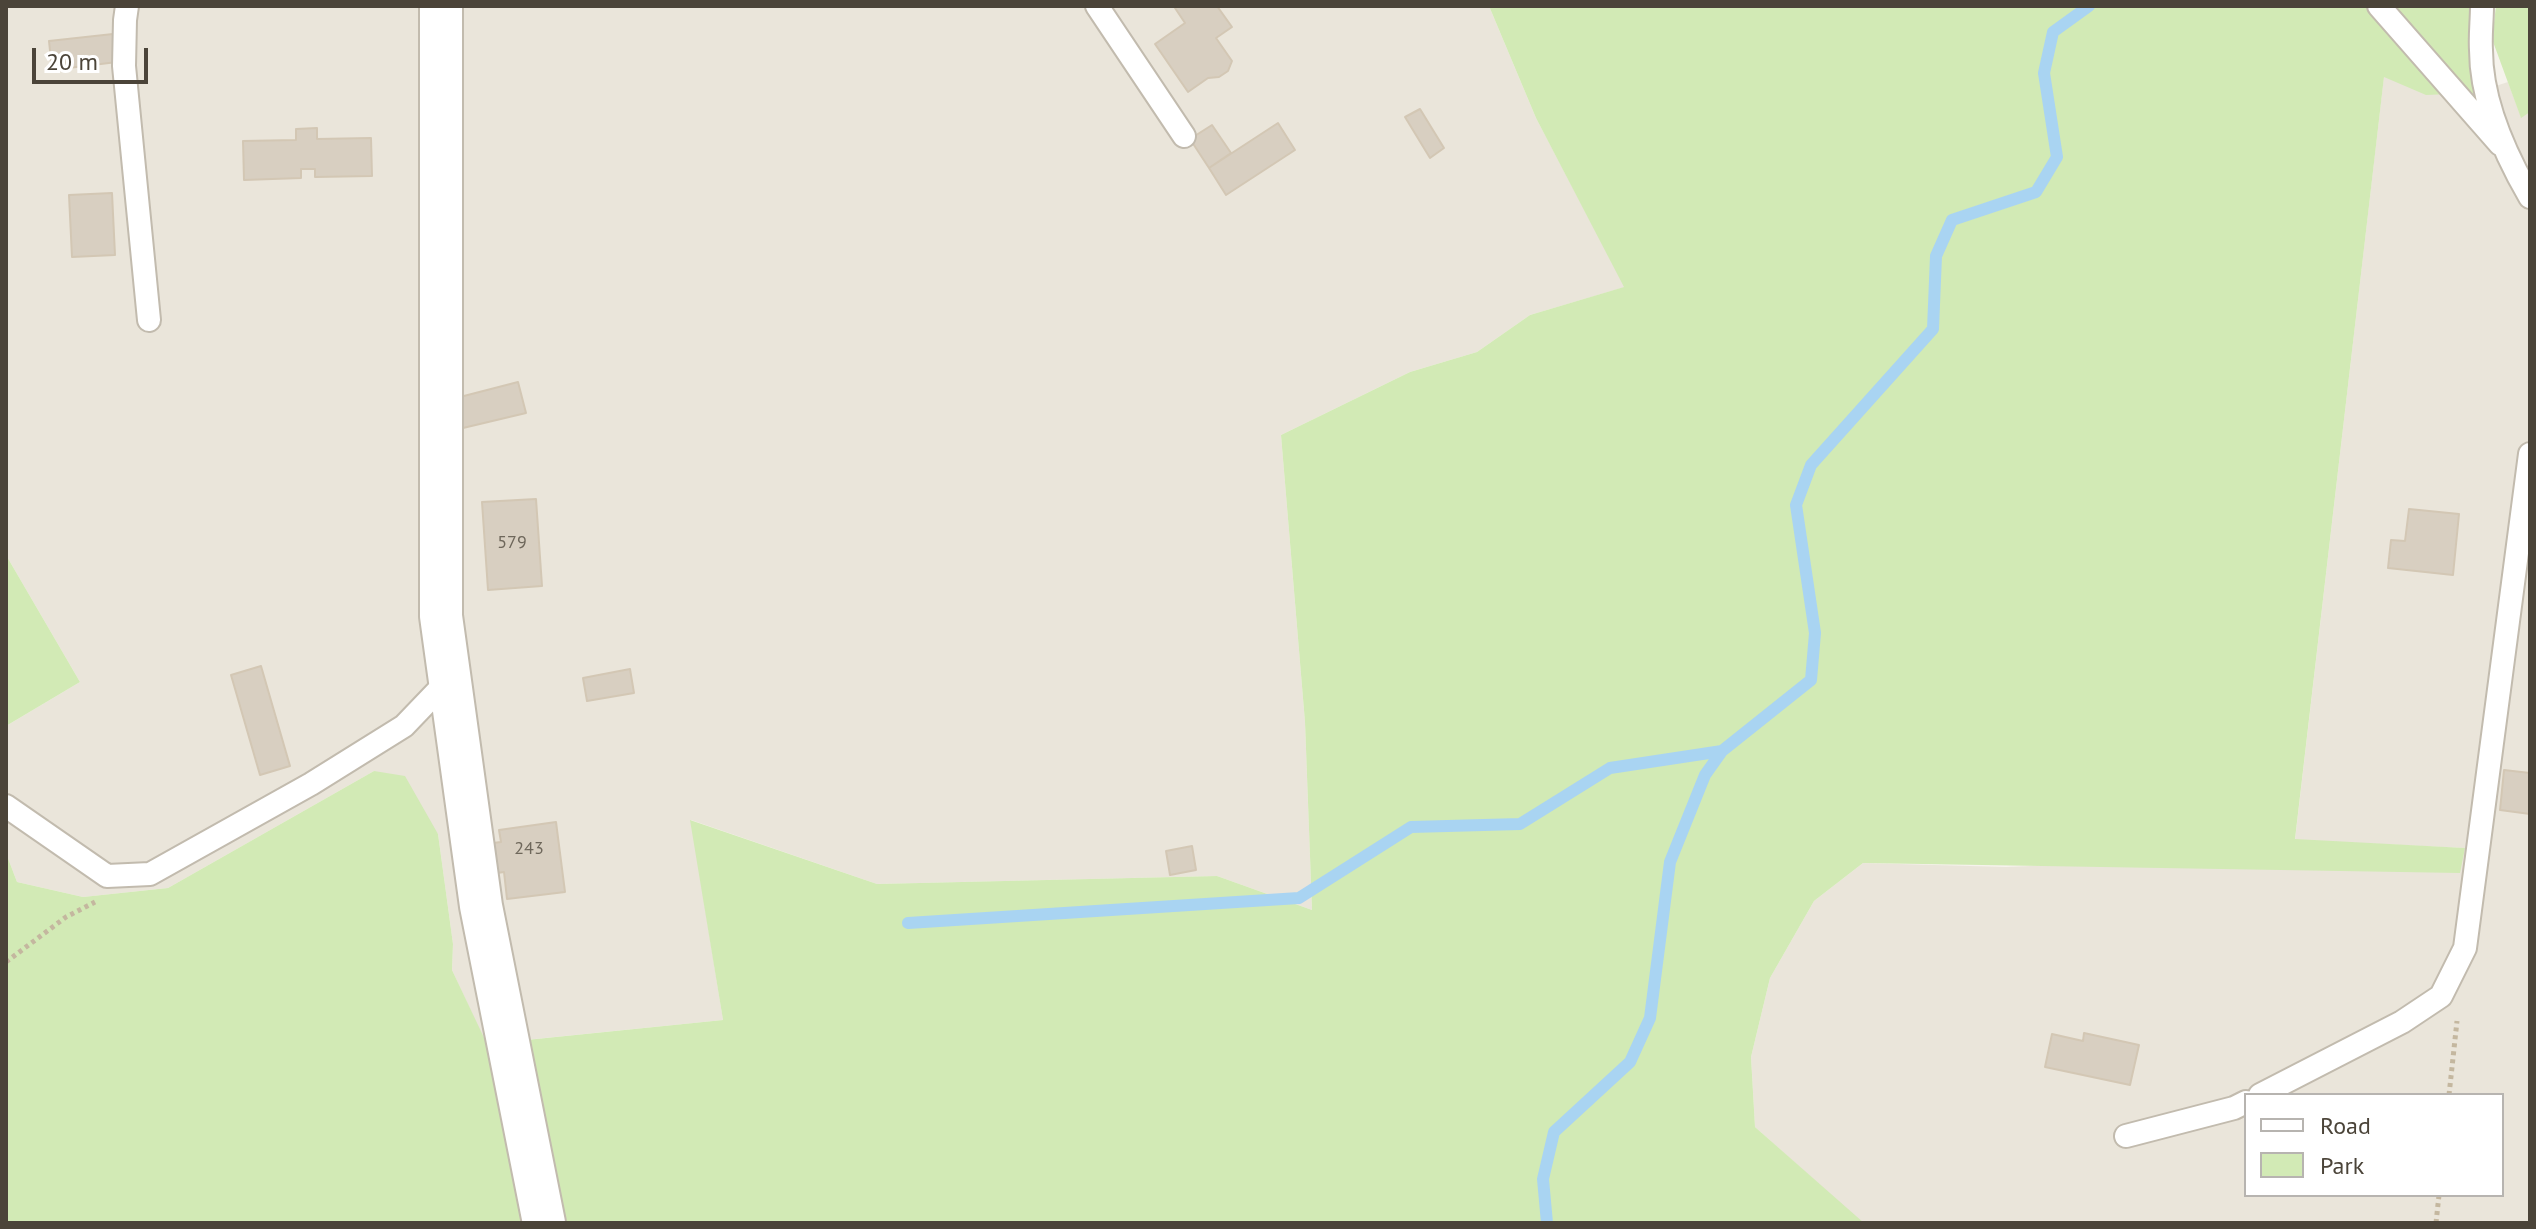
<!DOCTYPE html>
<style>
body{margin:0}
#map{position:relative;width:2536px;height:1229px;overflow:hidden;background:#f6f3ec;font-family:"PT Sans",sans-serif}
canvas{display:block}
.frame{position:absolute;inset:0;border:8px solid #4b4439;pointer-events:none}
.legend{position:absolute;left:2244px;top:1093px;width:260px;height:104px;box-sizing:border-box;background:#fff;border:2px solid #b7b4b0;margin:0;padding:10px 14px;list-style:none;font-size:24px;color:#4b4439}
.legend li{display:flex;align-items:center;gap:16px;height:40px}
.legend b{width:40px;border:2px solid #b7b4b0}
.scale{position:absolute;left:32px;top:48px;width:116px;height:36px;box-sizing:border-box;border:4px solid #4b4439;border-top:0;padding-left:10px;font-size:24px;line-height:28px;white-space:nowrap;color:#4b4439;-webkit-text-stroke:6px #fff;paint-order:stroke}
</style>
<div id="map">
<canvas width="2536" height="1229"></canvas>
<div class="frame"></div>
<ul class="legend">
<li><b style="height:10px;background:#fff"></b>Road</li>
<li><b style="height:22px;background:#d2eab5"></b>Park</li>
</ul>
<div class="scale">20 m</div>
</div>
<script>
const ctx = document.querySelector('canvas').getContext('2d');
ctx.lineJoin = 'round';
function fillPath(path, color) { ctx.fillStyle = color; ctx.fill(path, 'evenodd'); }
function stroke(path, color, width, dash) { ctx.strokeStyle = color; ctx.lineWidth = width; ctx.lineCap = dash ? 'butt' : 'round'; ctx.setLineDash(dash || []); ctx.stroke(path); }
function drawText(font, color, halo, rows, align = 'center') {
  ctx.font = font + ' "PT Sans",sans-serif'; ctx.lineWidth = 7; ctx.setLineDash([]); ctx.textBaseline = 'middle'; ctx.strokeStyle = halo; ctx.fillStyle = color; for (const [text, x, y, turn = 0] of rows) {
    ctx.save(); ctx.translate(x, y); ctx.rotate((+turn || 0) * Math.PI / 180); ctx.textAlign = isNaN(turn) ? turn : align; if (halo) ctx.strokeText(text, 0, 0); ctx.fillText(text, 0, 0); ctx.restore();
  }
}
fillPath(new Path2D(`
 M6 6H1489L1536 118 1625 287 1530 315 1477 352 1410 372 1281 435 1305 722 1312 910 1217 876 877 884 691 820 723 1020 486 1044 452 970 453 944 438 834 374 771 168 888 83 897 17 882 6 853V726L80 682 6 555Z
 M2384 76 2474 93 2508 82 2521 117 2530 112V1223H1862L1755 1127 1751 1057 1770 978 1814 901 1863 863 2006 867 2464 848 2295 840ZM2246 1095H2502V1195H2246Z`), '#eae5da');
fillPath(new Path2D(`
 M1489 6H2475L2474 93 2426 95 2384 77 2295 839 2465 848 2460 873 1863 863 1814 901 1770 978 1751 1057 1755 1127 1864 1223H6V853L17 882 83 897 168 888 374 771 405 776 438 834 453 944 452 970 487 1044 723 1020 690 820 877 884 1217 876 1312 910 1305 722 1281 435 1410 372 1477 352 1530 315 1624 287 1536 118Z
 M2496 6H2530V112L2521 118 2492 39Z
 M6 555 80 682 6 726Z`), '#d2eab5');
stroke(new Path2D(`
 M908 923 1299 898 1411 827 1520 824 1610 768 1722 751
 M1547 1223 1543 1179 1554 1132 1630 1062 1650 1018 1670 862 1705 775 1722 751 1811 680 1815 633 1796 505 1811 465 1933 329 1936 256 1952 220 2036 192 2057 157 2044 73 2053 32 2089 6`), '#a9d4f2', 12);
const building = new Path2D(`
 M1178 6H1217L1232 27 1216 38 1232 61 1228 71 1219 77 1208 78 1188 92 1155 44 1185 23 1175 8Z
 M113 34 117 62 52 70 49 41Z
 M1420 109 1444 148 1430 158 1405 117Z
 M1278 123 1295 150 1226 195 1209 168Z
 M1212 125 1231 153 1209 168 1190 139Z
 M317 128V139L371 138 372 176 315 177V169H301V178L244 180 243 141 296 140V129Z
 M112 193 115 255 72 257 69 195Z
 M518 382 526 413 463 428 460 397Z
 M536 499 542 586 488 590 482 502Z
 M2409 509 2459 514 2453 575 2388 568 2391 540 2405 541Z
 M261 666 290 766 260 775 231 675Z
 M630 669 634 693 587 701 583 678Z
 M2504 770 2530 773V814L2500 810Z
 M556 822 565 892 507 899 504 872 497 873 493 843 501 842 499 830Z
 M1192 846 1196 870 1170 875 1166 851Z
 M2084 1033 2139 1045 2130 1085 2045 1067 2052 1034 2083 1041Z`);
fillPath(building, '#d8cfc1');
stroke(building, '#d3c7b4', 2);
const service = new Path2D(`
 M127 6 125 20 124 66 149 320
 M1097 6 1184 136
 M2379 6 2500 144
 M2482 6C2482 21 2480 35 2481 50 2481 101 2505 154 2530 197
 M6 806 107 876 150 874 311 784 404 726 450 678
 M2260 1095 2402 1022 2441 996 2465 948 2530 454
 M2126 1136 2234 1108 2246 1102`);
const minor = new Path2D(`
 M441 6V616L481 906 544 1223`);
stroke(service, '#c2bbae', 26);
stroke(minor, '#c2bbae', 46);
stroke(new Path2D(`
 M6 962 66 917 95 902
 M2449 1095 2457 1021
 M2436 1223 2439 1195`), '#c4b79f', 5, [4, 4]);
stroke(service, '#fff', 22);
stroke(minor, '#fff', 42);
drawText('18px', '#6e675b', null, [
 ["579",512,543],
 ["243",529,849]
]);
</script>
